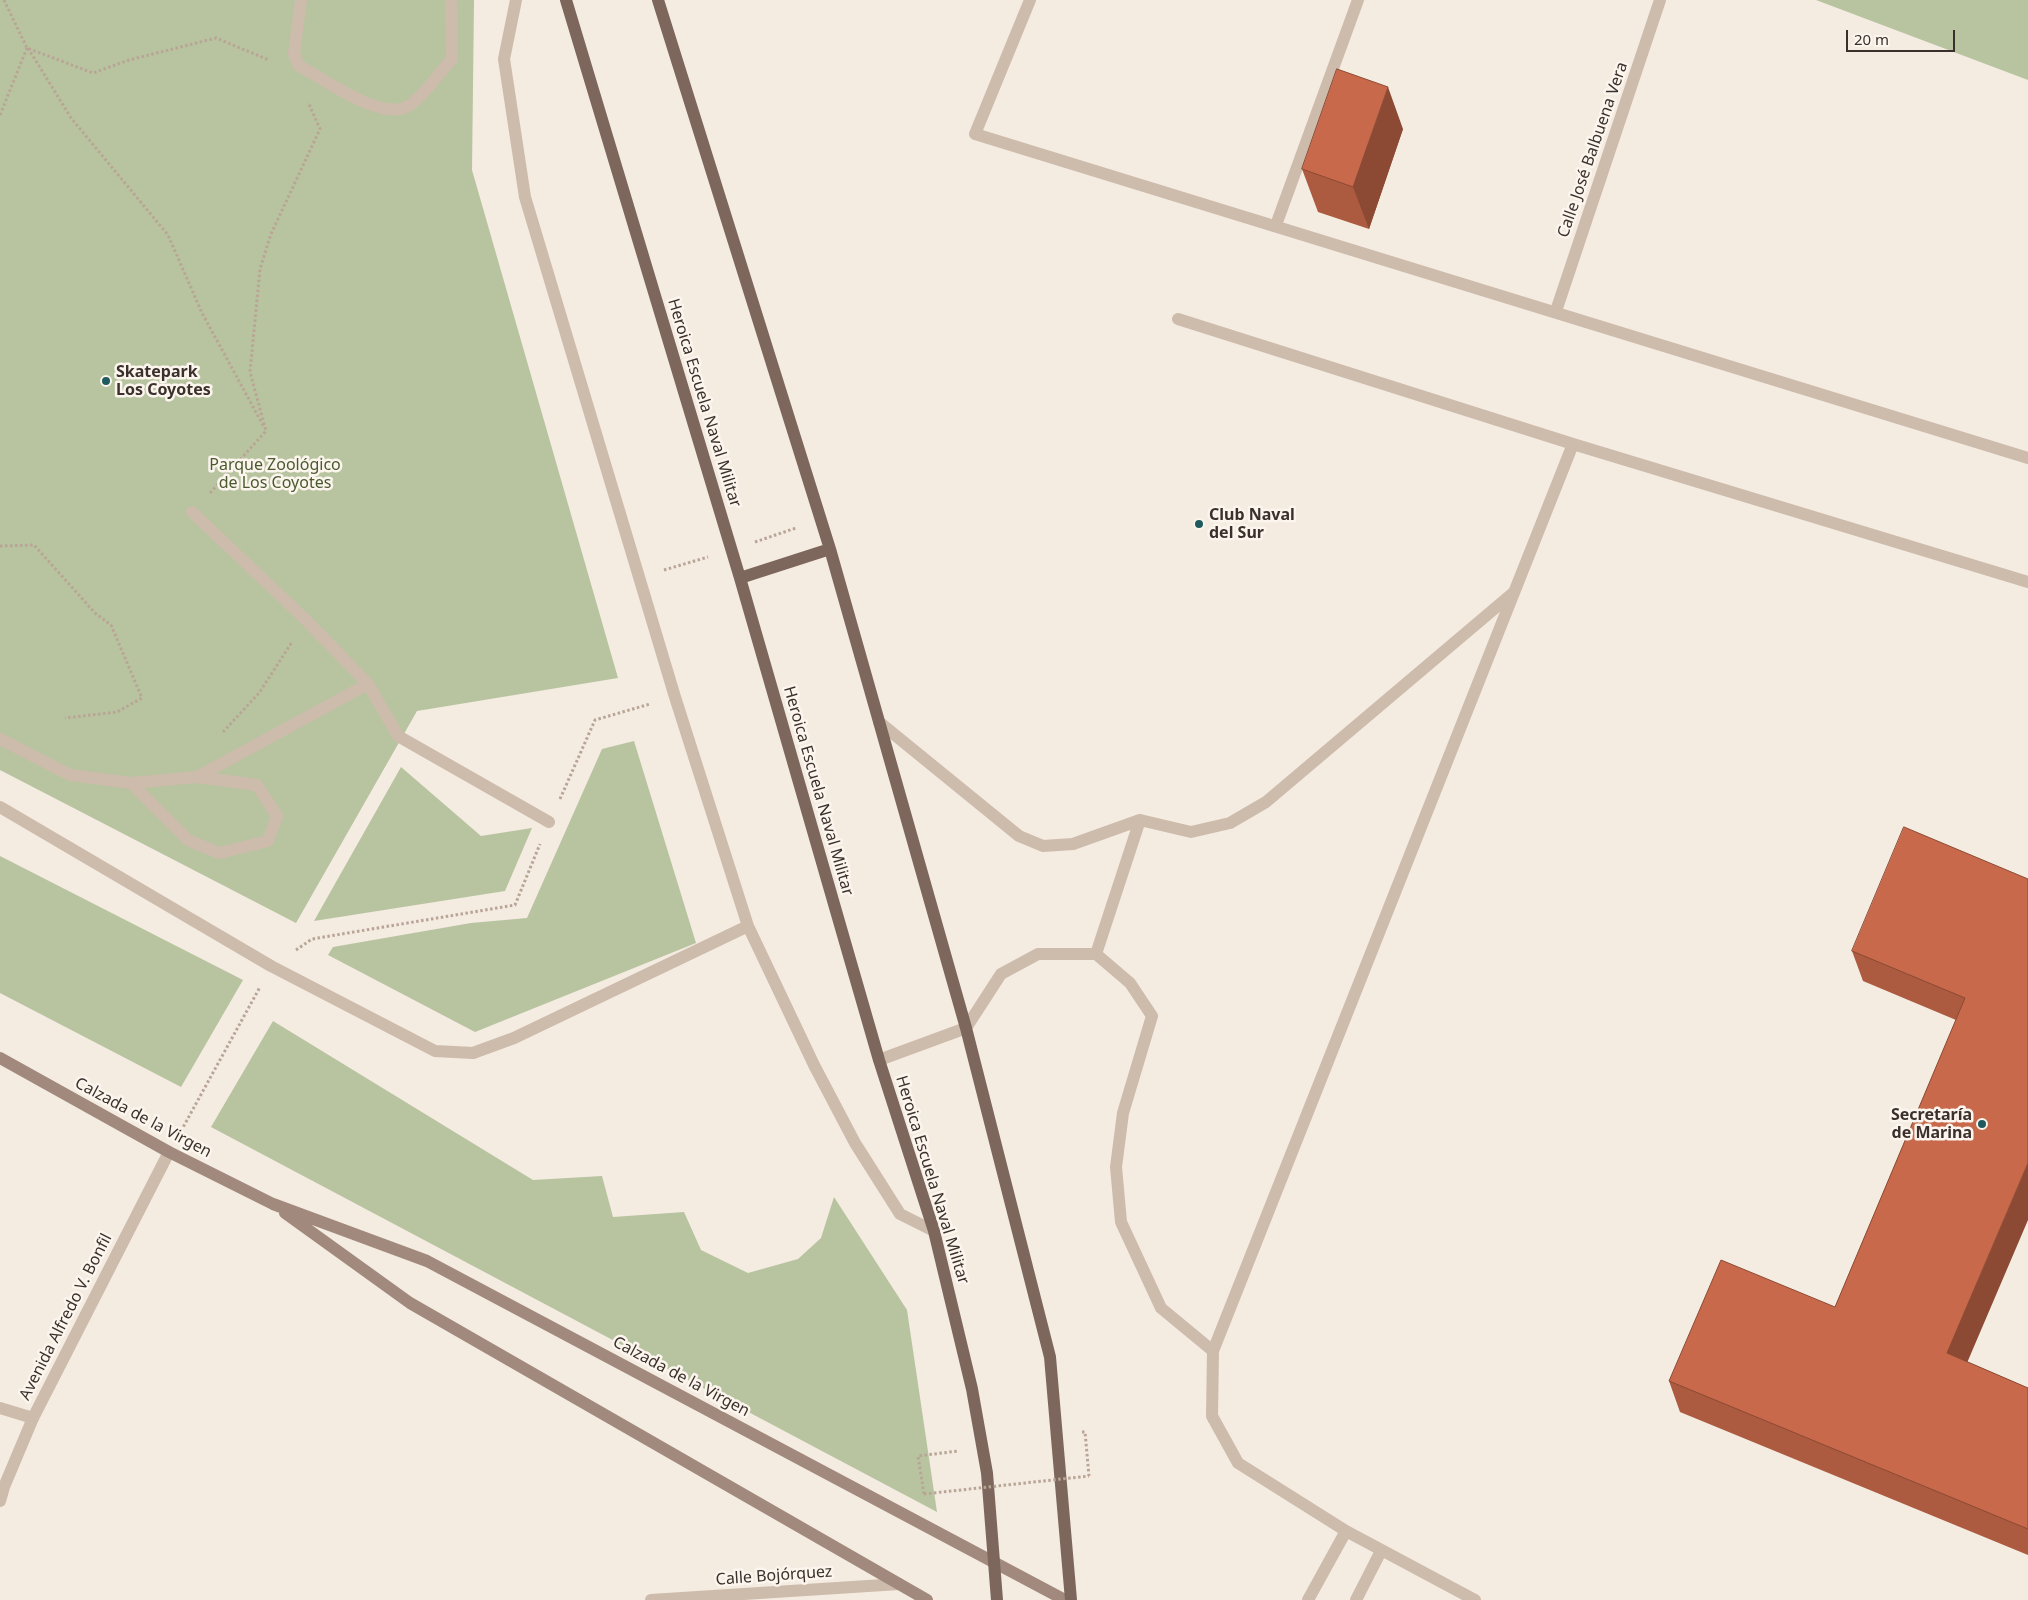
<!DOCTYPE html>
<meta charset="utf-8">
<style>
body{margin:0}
#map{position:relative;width:2028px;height:1600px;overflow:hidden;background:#f4ebe1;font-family:"Noto Sans",sans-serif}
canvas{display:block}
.scale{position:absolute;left:1846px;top:30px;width:109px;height:22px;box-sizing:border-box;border:2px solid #3b302b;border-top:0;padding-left:6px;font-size:15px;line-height:18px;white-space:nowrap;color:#3b302b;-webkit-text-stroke:4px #fbf5ee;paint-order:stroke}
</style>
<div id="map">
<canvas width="2028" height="1600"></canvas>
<div class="scale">20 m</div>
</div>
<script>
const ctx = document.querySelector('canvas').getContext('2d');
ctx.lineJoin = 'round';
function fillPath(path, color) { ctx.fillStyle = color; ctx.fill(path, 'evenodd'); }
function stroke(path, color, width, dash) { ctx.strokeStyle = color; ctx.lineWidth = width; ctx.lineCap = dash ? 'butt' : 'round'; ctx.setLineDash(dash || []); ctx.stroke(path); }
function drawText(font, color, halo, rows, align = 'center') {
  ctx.font = font + ' "Noto Sans",sans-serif'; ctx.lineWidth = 5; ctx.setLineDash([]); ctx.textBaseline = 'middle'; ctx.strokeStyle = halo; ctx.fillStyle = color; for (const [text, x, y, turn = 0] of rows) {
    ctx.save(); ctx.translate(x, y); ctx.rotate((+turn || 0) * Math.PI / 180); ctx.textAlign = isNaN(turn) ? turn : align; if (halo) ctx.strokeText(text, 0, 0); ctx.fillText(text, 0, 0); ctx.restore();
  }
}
fillPath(new Path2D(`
 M0 0H474L472 170 618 678 417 711 296 923 0 770Z
 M1816 0H2028V80Z
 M634 741 696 943 475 1032 328 955 333 947 471 923 527 918 602 749Z
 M401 767 481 836 532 828 505 891 314 921Z
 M0 856 243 980 181 1087 0 993Z
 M273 1021 533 1180 602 1176 613 1217 684 1212 701 1250 748 1273 798 1259 821 1238 834 1197 907 1310 937 1512 211 1127Z`), '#b8c4a0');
stroke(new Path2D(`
 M4 0 27 48 93 73 129 60 216 38 269 60
 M28 48 71 118 168 235 202 313 264 427
 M0 115 27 48
 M210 493 266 431 250 372 260 269 271 234 320 129 308 102
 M755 542 796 528
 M0 546 34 545 95 613 111 625 142 698 117 712 65 718
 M664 570 708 557
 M223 732 259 693 292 642
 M560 799 595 720 650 704
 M296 950 312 939 515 905 540 844
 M181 1131 260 987
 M1082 1432H1085L1089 1476
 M924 1494 918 1456 958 1451`), '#b9a596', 3, [2.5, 2.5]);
stroke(new Path2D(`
 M516 0 504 59 525 197 675 697 748 926 814 1065 855 1143 900 1214 934 1231
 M1178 319 1573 444 2028 582
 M879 722 1019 836 1043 846 1073 844 1140 820 1191 832 1230 823 1266 802 1513 593
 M0 807 271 966 435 1051 473 1053 514 1038 748 926
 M1096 954 1140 820
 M879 1060 966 1028 1001 974 1038 954H1096L1130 983 1152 1016 1123 1113 1116 1167 1121 1222 1161 1308 1213 1351
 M0 1408 33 1418
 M1308 1600 1346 1531
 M1356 1600 1381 1551
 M1475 1600 1346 1531 1238 1463 1212 1416 1213 1351 1573 444`), '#cdbbac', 12);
stroke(new Path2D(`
 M301 0 294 53 298 65C322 78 384 124 410 105 426 93 439 73 452 59L451 2
 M1030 0 975 134 2028 458
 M1276 225 1358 0
 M1556 311 1660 0
 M192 512 306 620 368 684
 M0 739 70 775 131 783
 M197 777 257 785 277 816 268 841 219 853 188 840 131 783 197 777 368 684 398 736 549 822
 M0 1501 4 1487 33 1418 169 1152
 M651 1600 899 1584`), '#cdbbac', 12);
stroke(new Path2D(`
 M0 1058 169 1152 273 1204 427 1261 1065 1600
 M285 1213 410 1303 927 1600`), '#a18a7d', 12);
stroke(new Path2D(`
 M566 0 740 578 879 1060 934 1231 972 1389 987 1473 997 1600
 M658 0 830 549 966 1028 1050 1357 1071 1600
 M740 578 830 549`), '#7d675c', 12);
stroke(new Path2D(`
 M924 1494 1089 1476`), '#b9a596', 3, [2.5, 2.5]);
fillPath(new Path2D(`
 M1403 129 1369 229 1318 212 1302 169Z
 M2028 879 1967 1362 2028 1388V1555L1680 1412 1669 1381 1835 1307 1956 1020 1863 981 1852 951Z`), '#ac5a40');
fillPath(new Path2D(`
 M1388 87 1403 129 1369 229 1353 187Z
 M2028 1163V1220L1958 1384 1947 1353Z`), '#8c4a34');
const building = new Path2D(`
 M1337 69 1388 87 1353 187 1302 169Z
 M1904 827 2028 879V1163L1947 1353 2028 1388V1529L1669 1381 1721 1260 1835 1307 1965 998 1852 951Z`);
fillPath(building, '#c8694b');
stroke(building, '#8c4a34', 1);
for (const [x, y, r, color] of [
 [106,381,5,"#1f5a5e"],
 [1199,524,5,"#1f5a5e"],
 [1982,1124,5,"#1f5a5e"]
]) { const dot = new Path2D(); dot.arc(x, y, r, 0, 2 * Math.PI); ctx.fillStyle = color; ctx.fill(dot); stroke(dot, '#fbf5ee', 2); }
drawText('16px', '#3b302b', '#fbf5ee', [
 ["Calle José Balbuena Vera",1593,150,-71],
 ["Heroica Escuela Naval Militar",704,403,73],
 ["Heroica Escuela Naval Militar",818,791,74],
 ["Calzada de la Virgen",143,1118,28],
 ["Heroica Escuela Naval Militar",932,1180,73],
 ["Avenida Alfredo V. Bonfil",66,1317,-63],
 ["Calzada de la Virgen",681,1377,28],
 ["Calle Bojórquez",774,1576,-4]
]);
drawText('bold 16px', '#3b302b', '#fbf5ee', [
 ["Skatepark",116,372],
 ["Los Coyotes",116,390],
 ["Club Naval",1209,515],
 ["del Sur",1209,533],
 ["Secretaría",1972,1115,"right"],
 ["de Marina",1972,1133,"right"]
], 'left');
drawText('16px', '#4a5a2e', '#fbf5ee', [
 ["Parque Zoológico",275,465],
 ["de Los Coyotes",275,483]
]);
</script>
